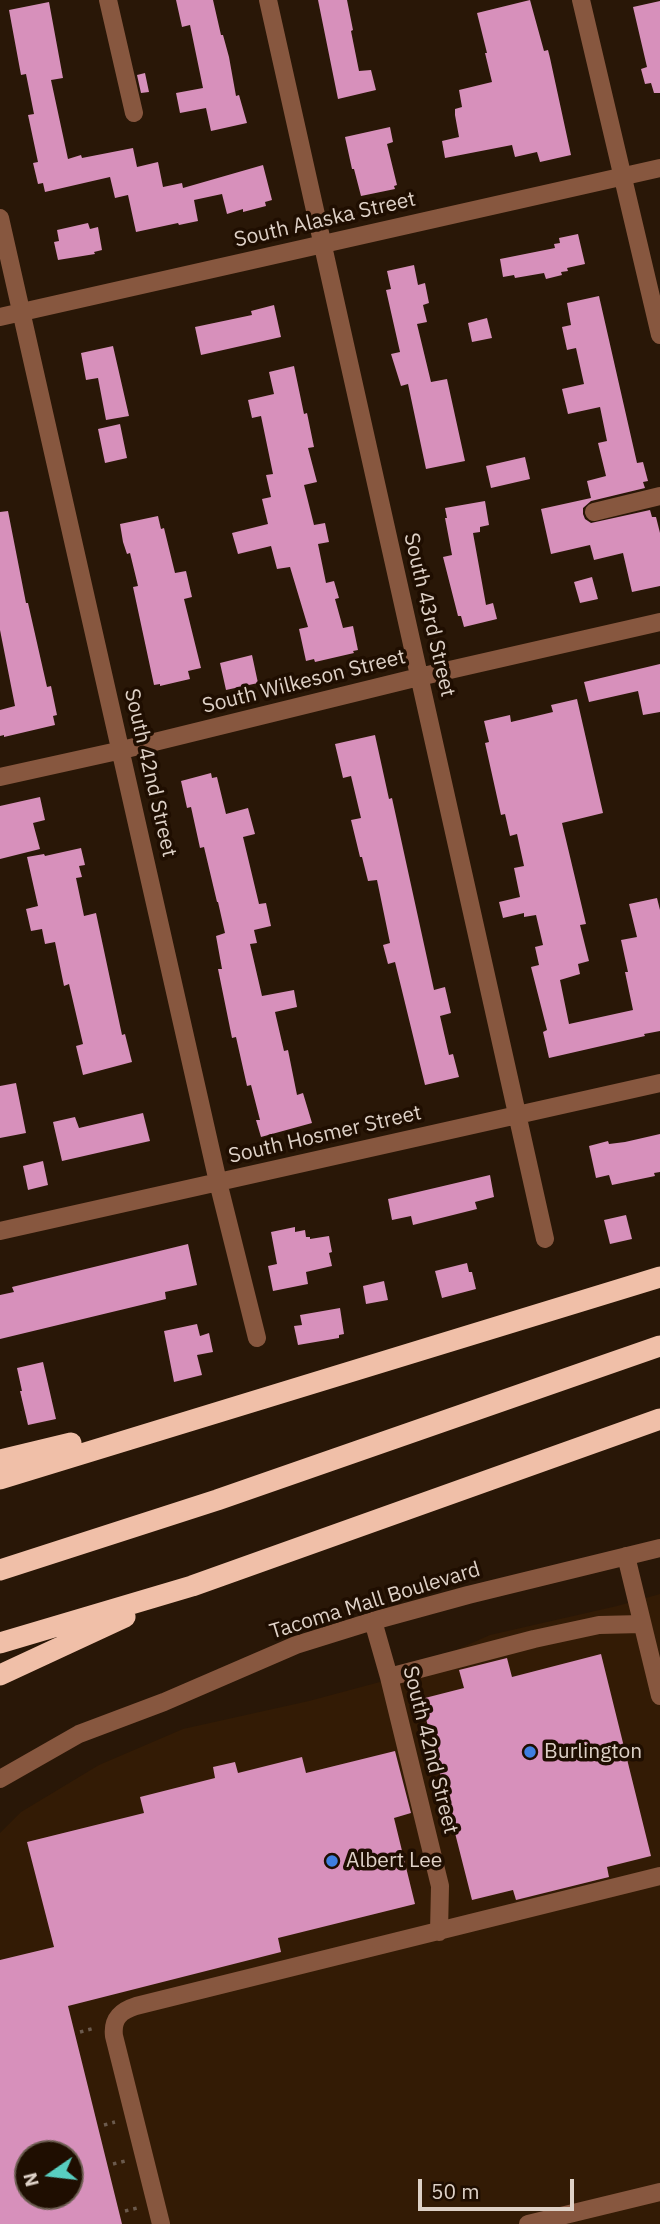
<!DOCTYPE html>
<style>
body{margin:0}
#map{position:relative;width:660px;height:2224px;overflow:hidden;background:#291707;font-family:"IBM Plex Sans",sans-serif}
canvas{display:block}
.north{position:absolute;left:14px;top:2140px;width:70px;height:70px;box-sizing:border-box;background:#1f0e01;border:2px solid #6b5c50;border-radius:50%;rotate:256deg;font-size:19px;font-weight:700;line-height:28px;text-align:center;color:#ded1c7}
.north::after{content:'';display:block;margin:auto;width:24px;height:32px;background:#58cec0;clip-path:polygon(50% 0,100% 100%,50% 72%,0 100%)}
.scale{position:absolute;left:418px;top:2179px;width:156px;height:32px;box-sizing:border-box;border:4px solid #ded1c7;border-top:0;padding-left:9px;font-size:21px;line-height:24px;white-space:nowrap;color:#ded1c7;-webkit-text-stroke:5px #1f0e01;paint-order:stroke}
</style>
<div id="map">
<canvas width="660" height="2224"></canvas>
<div class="north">N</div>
<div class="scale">50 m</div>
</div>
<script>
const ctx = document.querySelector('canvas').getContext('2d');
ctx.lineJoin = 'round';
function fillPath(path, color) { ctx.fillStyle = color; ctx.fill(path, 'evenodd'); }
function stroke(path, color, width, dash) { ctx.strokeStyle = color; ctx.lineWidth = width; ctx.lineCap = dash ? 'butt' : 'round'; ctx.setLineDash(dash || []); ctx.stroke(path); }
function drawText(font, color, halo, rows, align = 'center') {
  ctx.font = font + ' "IBM Plex Sans",sans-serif'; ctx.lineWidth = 7; ctx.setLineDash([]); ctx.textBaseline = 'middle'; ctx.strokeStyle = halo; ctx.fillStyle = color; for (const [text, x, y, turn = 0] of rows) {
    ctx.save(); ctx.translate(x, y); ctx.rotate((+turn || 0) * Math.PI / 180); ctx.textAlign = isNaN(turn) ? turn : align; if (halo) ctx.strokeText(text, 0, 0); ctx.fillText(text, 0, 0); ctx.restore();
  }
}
fillPath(new Path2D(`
 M660 1594V2224H0V1833L21 1812 99 1765 183 1729 309 1701 391 1679 490 1635 617 1606ZM28 2154H70V2196H28Z`), '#331b05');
fillPath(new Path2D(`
 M176 0H213L221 35H223L229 57 236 96 239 95 247 123 211 131 206 108 180 113 176 93 203 88 190 25 182 27Z
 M318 0H347L353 30 351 31 359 71 371 70 376 90 338 99Z
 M530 0 544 51 548 50 550 58 571 155 540 162 537 152 515 157 512 145 445 158 442 141 459 137 455 115V109L462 107 459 90 492 82 485 53H487L477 13Z
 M660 1V93H654L651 83 645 84 641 69 647 67 633 7Z
 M49 2 63 78 51 80 68 159 81 155 82 158 87 157 133 148 137 167 158 162 163 187 182 183 183 188 263 165 272 200 265 202 266 206 243 212V209L227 214 222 194 194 200 198 221 179 225 178 223 136 232 128 195 115 198 110 177 45 192 43 183 38 184 33 163 38 162 28 115 34 114 26 74 21 75 9 10Z
 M145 73 149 92 141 93 137 75Z
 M390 127 393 142 387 144 397 185 394 186 395 189 361 196 354 169H352L345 137Z
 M88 223 90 229 98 227 102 250 94 252 95 254 58 260 54 242 59 241 57 230Z
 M578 234 585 264 567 268 568 271 561 272 562 275 546 279 544 273 515 278 514 275 503 277 500 259 555 248 554 244 560 243 559 238Z
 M414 265 418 285 425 283 429 303 423 305 427 322 417 324 431 382 447 379 465 461 426 469 408 384 401 386 391 354 400 352 386 290 391 289 387 271Z
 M599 296 637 463 643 462 648 481 643 482 645 488 591 501 583 508V514L585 519 591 523 650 510 652 517H656L660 533V586L632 592 623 553 594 560 590 545 551 554 541 509 591 498 587 481 606 476 598 443 607 441 600 407 568 414 562 389 584 384 576 348 567 350 562 327 571 325 567 303Z
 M274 305 281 337 201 355 195 327 252 315 251 311Z
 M487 318 492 338 472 342 468 323Z
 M113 346 129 416 106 420 98 378 86 380 81 353Z
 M294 366 304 414 307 413 314 447 308 448 317 482 304 485 314 525 325 523 329 542 318 544 326 583 334 581 339 598 335 599 343 628 353 626 358 650 353 651 354 653 315 662 314 659 306 661 299 629 308 627 290 567 277 569 271 546 238 554 232 533 268 524 262 499 271 497 266 475 273 474 261 416 252 418 248 400 274 394 269 372Z
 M120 424 127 458 105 463 98 429Z
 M525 457 530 479 491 488 486 466Z
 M485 501 489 525 480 527V532L473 533 486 605 493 603 497 619 464 627 461 616H458L443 557 452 555 445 518H447L445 508Z
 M8 511 26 603H28L47 687 51 686 57 715 53 716 55 725 4 737V735L0 736V710L15 706 0 630V512Z
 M158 516 161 529 164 528 175 573 186 571 192 597 184 599 201 668 188 671 190 679 160 686V684L154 685 133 587 138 586 130 553 127 554 123 542 120 524Z
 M592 577 598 599 580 603 574 582Z
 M252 655 258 683 226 690 220 663Z
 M660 664V712L643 715 638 691 589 702 584 682Z
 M577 699 603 813 562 823 586 924 580 925 589 961 578 964 580 974 560 980 569 1024 633 1010 625 972H628L621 940 637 937 629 904 657 898 660 910V1031L644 1034 645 1036 549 1058 543 1032 547 1030 531 967 539 965 535 947 543 945 536 915 524 917V913L503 918 499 902 520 897 514 868 524 866 517 834 510 836 505 814 501 815 485 743 489 742 484 721 510 715 511 722 553 712 551 705Z
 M375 735 389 799 392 798 434 990 445 987 451 1013 440 1016 449 1055 453 1054 459 1077 425 1085 395 962 388 964 383 945 390 943 377 880 368 881 362 857H360L351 820 361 818 351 776 343 778 335 744Z
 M211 773 212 778 217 777 226 814 248 808 255 834 243 837 259 904 266 903 271 926 254 930 257 943 250 944 262 996 294 990 297 1007 275 1012 284 1051 288 1050 297 1095 303 1093 312 1123 261 1137 256 1120H260L251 1085 247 1086 236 1037 232 1038 218 969H222L216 936 225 933 218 902H217L204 847 200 848 191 807 187 808 181 781Z
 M40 797 45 820 33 823 40 849 0 859V806Z
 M81 848 85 865 79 866 82 877 76 878 84 916 96 913 122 1035 125 1034 132 1062 83 1075 76 1046 83 1044 69 984 64 986 55 942 45 944 42 929 31 931 26 909 38 906 27 857 44 854 45 856Z
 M16 1083 26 1133 0 1138V1086Z
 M143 1113 150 1141 62 1161 53 1122 75 1117 79 1128Z
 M660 1134V1172L654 1173 655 1176 612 1185 609 1175 596 1178 589 1146 608 1141 609 1144 625 1142Z
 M43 1161 48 1185 28 1190 23 1166Z
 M490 1175 494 1197 475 1202 477 1209 413 1225 411 1216 392 1220 388 1199Z
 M626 1215 632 1239 610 1244 604 1220Z
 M295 1227V1232L305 1230 306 1237H310V1239L329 1236 332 1252 329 1253 332 1266 306 1272 308 1284 273 1291 268 1266 277 1264 271 1232Z
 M188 1244 197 1285 165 1292 166 1299 0 1339V1295L14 1292 12 1287Z
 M467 1263 469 1272H472L476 1289 442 1298 435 1271Z
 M384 1281 388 1300 366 1304 363 1286Z
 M340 1308 344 1334 339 1335V1338L298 1345 294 1326 302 1325 300 1315Z
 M197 1324 200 1336 209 1333 213 1352 197 1355 202 1375 174 1382 164 1331Z
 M43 1362 56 1419 28 1425 20 1391H22L17 1368Z
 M601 1654 651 1856 607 1867 609 1877 516 1900 513 1890 472 1900 421 1699 464 1688 459 1670 507 1658 512 1677Z
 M395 1751 411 1813 394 1818 415 1904 278 1938 281 1952 68 2006 122 2224H0V1960L54 1947 27 1842 144 1813 140 1797 215 1778 213 1767 235 1762 238 1773 302 1757 306 1773ZM28 2154H70V2196H28Z`), '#d790bb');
stroke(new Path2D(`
 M80 2032 95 2028
 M104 2125 115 2122
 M113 2164 125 2161
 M125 2211 137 2208`), '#6b5a4d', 3.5, [3.5, 5]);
stroke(new Path2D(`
 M108 0 134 113
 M268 0 545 1239
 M581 0 660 335
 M0 218 218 1182 257 1338
 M0 317 660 168
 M594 512 660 496
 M0 777 122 750 419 677 660 622
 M0 1231 660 1083
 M626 1556 660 1696
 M373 1621 389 1677 440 1886 439 1932
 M389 1677 534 1639 599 1625 642 1624
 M0 1779 79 1734 164 1702 296 1645 373 1621 468 1595 660 1548
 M161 2224 114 2036C112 2019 120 2011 136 2006L660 1876
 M528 2224 660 2192`), '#87573f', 18);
stroke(new Path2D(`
 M0 1460 71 1443
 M0 1479 660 1277
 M0 1570 217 1500 660 1346
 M0 1643 192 1586 660 1419
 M0 1675 125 1617`), '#f0bfa8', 21);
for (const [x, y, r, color] of [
 [530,1752,7,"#3f7fe0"],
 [332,1861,7,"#3f7fe0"]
]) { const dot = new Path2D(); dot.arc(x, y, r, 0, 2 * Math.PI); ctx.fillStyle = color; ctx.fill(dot); stroke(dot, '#1f0e01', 2.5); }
drawText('21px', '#ded1c7', '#1f0e01', [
 ["South Alaska Street",325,220,-13],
 ["South 43rd Street",429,615,77],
 ["South Wilkeson Street",304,682,-14],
 ["South 42nd Street",150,773,77],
 ["South Hosmer Street",325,1135,-13],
 ["Tacoma Mall Boulevard",375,1601,-17],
 ["South 42nd Street",430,1750,76]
]);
drawText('21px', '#ded1c7', '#1f0e01', [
 ["Burlington",544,1752],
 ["Albert Lee",346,1861]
], 'left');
</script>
